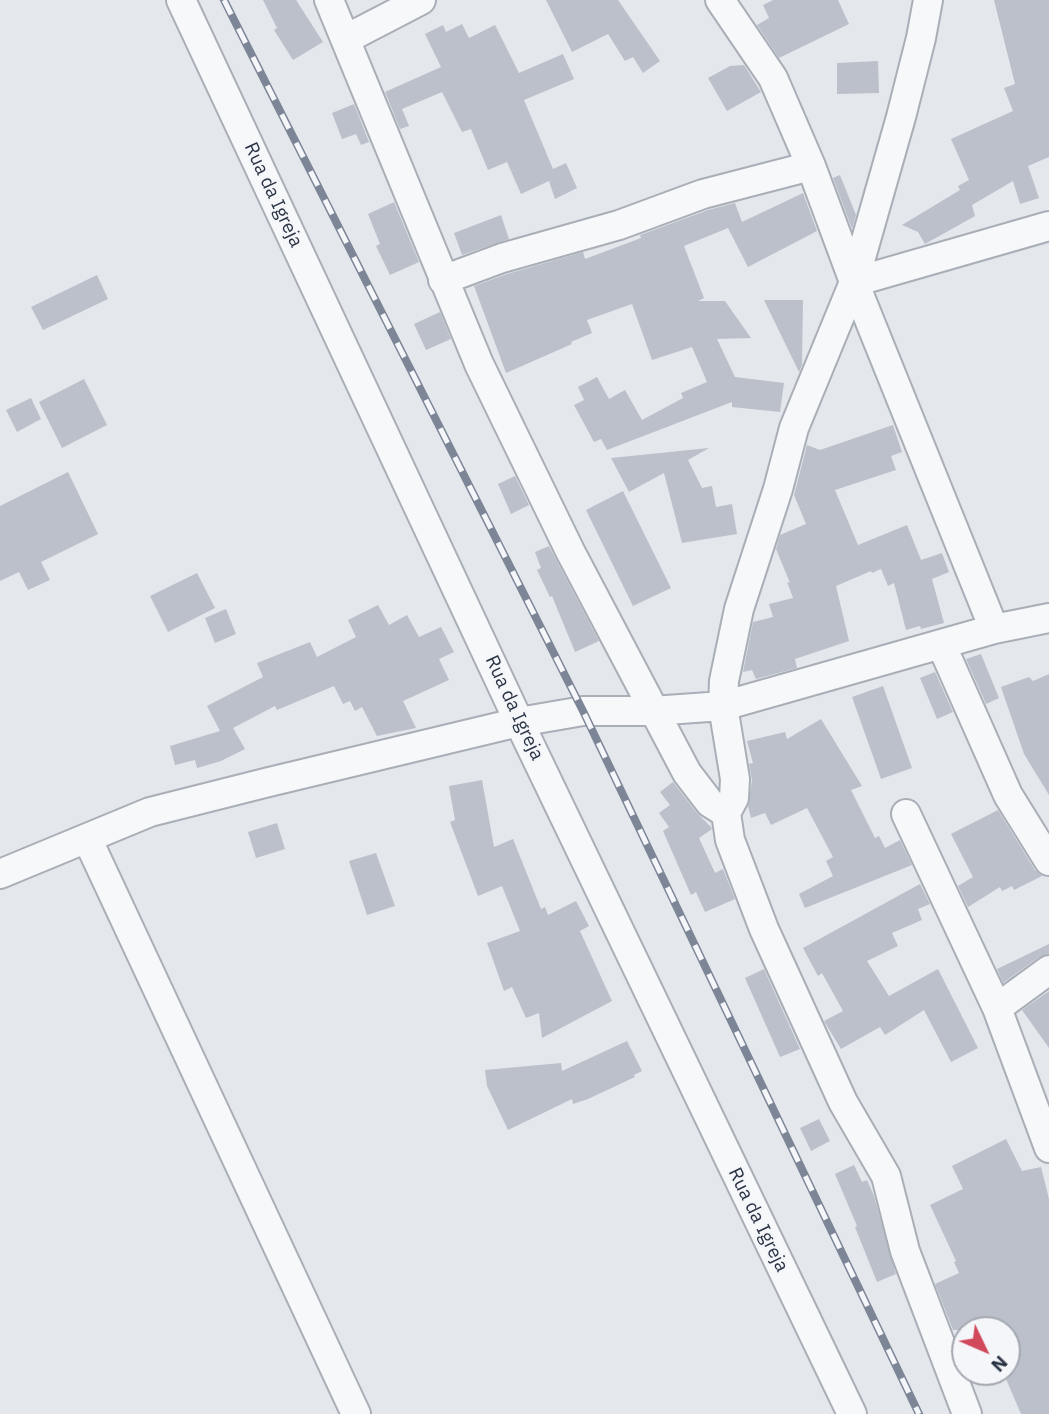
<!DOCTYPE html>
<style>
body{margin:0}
#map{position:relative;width:1049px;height:1414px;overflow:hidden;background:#e4e7ec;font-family:"IBM Plex Sans",sans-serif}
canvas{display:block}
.north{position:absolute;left:951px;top:1316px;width:70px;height:70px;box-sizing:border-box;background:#f4f6f9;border:2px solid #a4a8b1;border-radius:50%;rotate:134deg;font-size:19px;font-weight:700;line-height:28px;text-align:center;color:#2b3445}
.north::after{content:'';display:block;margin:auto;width:24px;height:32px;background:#d1495b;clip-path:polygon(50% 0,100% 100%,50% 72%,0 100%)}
</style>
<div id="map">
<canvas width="1049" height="1414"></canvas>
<div class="north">N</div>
</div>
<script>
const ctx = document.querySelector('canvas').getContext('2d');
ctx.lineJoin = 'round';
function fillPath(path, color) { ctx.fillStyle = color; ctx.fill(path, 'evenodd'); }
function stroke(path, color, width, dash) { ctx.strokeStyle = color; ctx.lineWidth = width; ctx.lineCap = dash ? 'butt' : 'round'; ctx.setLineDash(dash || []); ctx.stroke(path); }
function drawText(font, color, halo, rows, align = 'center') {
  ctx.font = font + ' "IBM Plex Sans",sans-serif'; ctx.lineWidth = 5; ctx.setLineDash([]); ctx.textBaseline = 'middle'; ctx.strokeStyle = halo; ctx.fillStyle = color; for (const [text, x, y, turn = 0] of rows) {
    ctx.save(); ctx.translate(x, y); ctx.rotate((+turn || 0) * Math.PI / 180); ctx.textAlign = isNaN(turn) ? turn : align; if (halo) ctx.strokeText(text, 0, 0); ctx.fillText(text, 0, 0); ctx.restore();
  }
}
fillPath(new Path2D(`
 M263 0H296L323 42 293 60 274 30 277 28Z
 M546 0H618L660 61 643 73 633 57 625 61 608 34 572 52Z
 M773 0H838L849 24 779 58 757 25 769 18 763 5Z
 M994 0H1049V157L1028 166 1039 198 1020 204 1013 181 972 205 975 216 925 244 918 232 902 225 960 190 958 186 969 180 951 139 1013 111 1004 88 1015 84Z
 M462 24 469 38 495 25 519 73 563 54 574 79 524 100 553 169 566 163 577 188 555 199 549 181 521 194 507 162 488 170 471 129 462 132 442 92 402 109 409 126 400 129 385 92 441 67 425 34 443 25 446 32Z
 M878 61 879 93 837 94V63Z
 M744 65 761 92 727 111 708 78 730 66Z
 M354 104 369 142 361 145 356 134 342 139 332 113Z
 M840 175 856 215 852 229 833 178Z
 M803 193 817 231 748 267 728 228 684 246 704 298 698 301H725L751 338 717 339 735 377 784 383 780 412 732 407V402L607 450 601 439 594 442 574 405 584 400 578 387 597 377 609 399 625 390 642 420 683 398 681 393 707 382 692 347 652 360 632 304 587 320 592 333 571 342 572 344 506 373 474 286 507 274 583 252 585 259 641 238 640 235 708 210 735 203 742 222Z
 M394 202 419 262 390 275 376 246 380 244 368 214Z
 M501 215 509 239 462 255 454 233Z
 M97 275 108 299 43 330 31 307Z
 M764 300H803L802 365 799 372Z
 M440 312 451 339 426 350 414 324Z
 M84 379 107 425 62 448 39 402Z
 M31 398 41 419 17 432 6 410Z
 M893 425 902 452 891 456 896 470 835 490 858 545 907 525 921 560 942 553 949 572 932 579 944 623 921 629 920 626 906 630 894 583 888 586 881 569 872 573 871 571 836 586 849 641 795 659 797 668 756 679 752 670 743 672 753 622 773 617 769 604 793 598 787 582 790 583 776 549 780 535 806 524 794 495 807 445 820 450Z
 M709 448 688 460 702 488 712 486 716 507 732 504 737 534 682 543 664 473 629 492 611 458Z
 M68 472 98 534 41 562 50 580 28 590 19 572 0 581V506Z
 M515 476 529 505 511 514 498 484Z
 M623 491 671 588 633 606 586 510Z
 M549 546 599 641 575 652 552 596 550 597 537 570 541 568 535 552Z
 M197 573 215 608 168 632 150 596Z
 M378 605 389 625 407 615 419 637 441 627 454 652 439 659 449 680 403 701 416 728 377 736 362 707 355 711 350 701 343 704 334 686 277 710 275 706 233 728 245 749 221 761 197 768 195 760 175 765 170 746 220 731 207 706 263 677 257 663 310 642 317 657 356 637 348 620Z
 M226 609 236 634 215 643 205 618Z
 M981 654 999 698 986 704 966 659Z
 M935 672 953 712 937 719 920 678Z
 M1049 674V795L1024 754 1001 687 1029 677 1033 681Z
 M883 686 912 768 881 779 852 697Z
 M821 719 862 786 851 790 875 838 879 836 885 848 900 840 912 865 805 908 799 894 833 876 826 861 833 857 807 808 771 825 765 813 751 818 748 806 752 780 749 764 753 763 747 741 785 732 787 739Z
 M482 780 494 847 513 839 541 909 545 907 548 915 576 901 589 926 580 931 612 1001 542 1038 539 1013 526 1018 512 987 504 991 487 943 520 931 502 886 478 896 450 822 455 820 449 786Z
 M673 782 697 813 711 827 712 829 699 838 715 873 723 869 735 899 705 912 696 892 691 895 663 831 669 827 659 813 670 805 660 792Z
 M998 810 1035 870 1042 876 1014 890 1012 886 1002 891 1000 887 968 907 958 886 973 877 951 834Z
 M277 823 285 849 256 858 248 832Z
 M376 853 395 906 367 915 349 861Z
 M920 884 930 904 918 909 922 920 892 933 898 946 867 961 889 996 938 969 978 1048 951 1062 924 1010 885 1035 880 1027 841 1049 824 1021 843 1011 822 973 818 976 803 948Z
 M1049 944V954L1039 957 1003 983 997 969Z
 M764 969 800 1049 780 1057 745 978Z
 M1049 991V1048L1022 1010Z
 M627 1041 642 1071 634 1075 635 1077 588 1099 573 1104 572 1099 508 1130 487 1086 485 1070 561 1063 562 1071Z
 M819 1119 830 1141 811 1151 800 1128Z
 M1006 1139 1022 1171 1041 1167 1049 1199V1414H1021L1003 1372H1007V1330H953L935 1284 959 1273 954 1262 956 1261 930 1205 963 1189 952 1166Z
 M854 1165 862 1182 867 1180 874 1196 896 1274 877 1282 855 1227 857 1226 835 1174Z`), '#bbc0ca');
const minor = new Path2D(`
 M181 0 519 722 852 1414
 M329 0 479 364 570 551 687 773 710 803 726 813
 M720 0 773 78 811 166 854 282 994 629
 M928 0 921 38 901 117 854 282 794 428 778 489 739 609 724 681 723 706 735 779 734 798 726 813 730 840 764 929 843 1102 886 1176 905 1251 967 1414
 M346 39 421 0
 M443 280 502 258 619 225 703 194 811 166
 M854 282 1049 226
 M942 646 1008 795 1049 861
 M906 814 997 1008 1049 1148
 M87 838 356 1414
 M0 874 150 812 269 782 519 722 583 711H652L723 706 994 629 1049 618
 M997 1008 1049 970`);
stroke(minor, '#a9aeb7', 32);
stroke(minor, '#f7f8fa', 28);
const rail = new Path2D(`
 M224 0 583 711 919 1414`);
stroke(rail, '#7d8696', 8);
stroke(rail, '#f4f6f9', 5, [16]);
drawText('19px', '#2b3445', '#f4f6f9', [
 ["Rua da Igreja",273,195,65],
 ["Rua da Igreja",514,708,65],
 ["Rua da Igreja",758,1220,64]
]);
</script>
